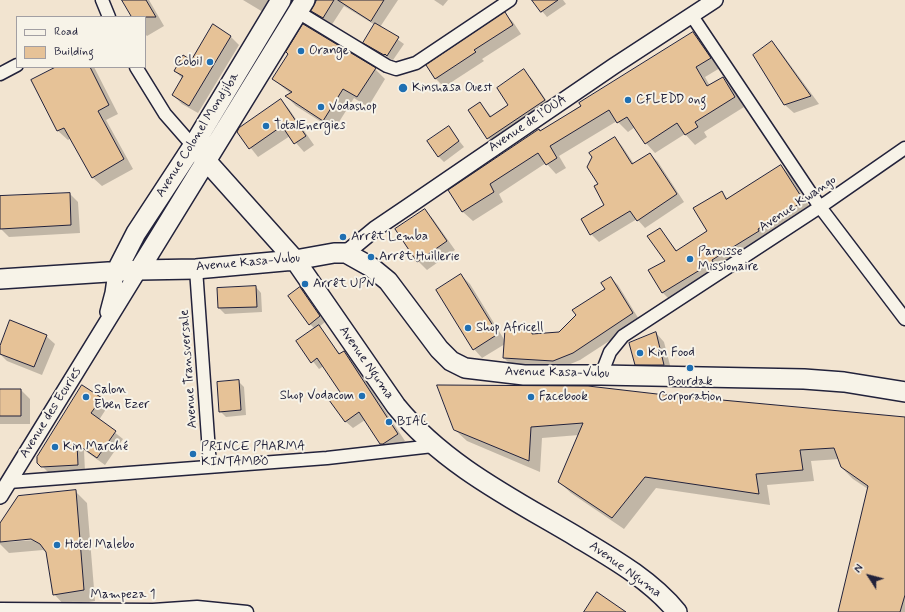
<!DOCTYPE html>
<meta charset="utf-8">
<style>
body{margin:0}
#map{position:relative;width:905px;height:612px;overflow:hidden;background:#f2e4d0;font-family:Mynerve,sans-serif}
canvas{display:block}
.legend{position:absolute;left:16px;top:16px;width:130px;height:52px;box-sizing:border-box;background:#f7f3e8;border:1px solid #a29fa3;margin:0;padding:5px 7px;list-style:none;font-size:12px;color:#22223b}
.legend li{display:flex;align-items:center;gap:8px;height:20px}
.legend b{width:20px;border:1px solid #a29fa3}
.north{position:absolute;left:849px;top:556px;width:40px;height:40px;-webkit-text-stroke:3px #f7f3e8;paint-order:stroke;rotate:306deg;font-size:11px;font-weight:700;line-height:16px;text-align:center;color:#22223b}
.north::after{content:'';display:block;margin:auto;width:14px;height:18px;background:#22223b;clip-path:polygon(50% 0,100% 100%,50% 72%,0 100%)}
</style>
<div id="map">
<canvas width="905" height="612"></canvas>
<ul class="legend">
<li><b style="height:5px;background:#f7f3e8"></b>Road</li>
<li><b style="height:11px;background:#e6c297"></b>Building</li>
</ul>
<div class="north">N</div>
</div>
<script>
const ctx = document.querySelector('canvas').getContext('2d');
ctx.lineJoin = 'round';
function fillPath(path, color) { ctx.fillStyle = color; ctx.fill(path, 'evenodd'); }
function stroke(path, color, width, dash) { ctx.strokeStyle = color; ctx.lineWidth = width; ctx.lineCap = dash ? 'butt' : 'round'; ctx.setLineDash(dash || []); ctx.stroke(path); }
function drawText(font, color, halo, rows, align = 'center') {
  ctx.font = font + ' Mynerve,sans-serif'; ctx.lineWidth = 4; ctx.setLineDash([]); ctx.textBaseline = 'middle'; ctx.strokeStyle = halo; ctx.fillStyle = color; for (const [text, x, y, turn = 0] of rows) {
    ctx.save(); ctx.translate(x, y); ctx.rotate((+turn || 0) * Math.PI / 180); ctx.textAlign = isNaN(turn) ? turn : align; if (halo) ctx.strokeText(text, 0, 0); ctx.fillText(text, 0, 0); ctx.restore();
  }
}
fillPath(new Path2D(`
 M123 0H149L164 26 147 36 145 34V17H133Z
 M243 0H283L273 18Z
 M319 0H398L380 27 404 44 393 60 370 48 365 43 375 25 344 6 331 26 320 19 312 11Z
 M434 0H448L443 6Z
 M533 0H563L566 4 547 17Z
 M505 14 513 22 521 34 482 59 484 61 444 87 436 79 427 66Z
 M213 26 231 37 239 45 198 113 182 104 173 95 183 79 175 71 191 61Z
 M693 33 703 43 720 68 705 77 710 86 722 78 732 88 744 107 704 132 707 137 695 145 685 134 655 153 646 143 635 127 628 132 617 121 559 156 566 168 556 174 546 163 499 194 503 202 473 221 463 212 450 190Z
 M772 42 780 51 819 104 794 113 785 105Z
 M58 67H94L118 114 106 120 133 169 102 186 92 177 71 138 68 140 58 131 32 80Z
 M375 69 385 79 368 107 354 98 334 130 296 106 286 96 291 94 273 79Z
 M524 71 532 79 552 109 497 147 488 138 480 103 492 117 509 105Z
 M281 100 289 109 314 145 304 152 290 136 258 157 238 132Z
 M449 128 464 147 444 162 438 156Z
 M615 138 622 146 634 164 650 154 658 162 684 202 645 228 637 219 599 242 591 234 582 219 606 205 593 157Z
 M781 166 789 174 811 209 671 301 663 293 666 261 660 230 677 251 709 232 721 192 728 199Z
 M70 194 78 202 80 233 9 237 0 228V197Z
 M425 210 433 219 455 250 427 270 418 261 396 230Z
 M461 275 470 284 505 341 532 331 535 335 559 333 606 289 611 278 618 285 640 321 580 360 561 368 511 365 504 358 505 344 482 358 474 349Z
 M256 287 261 293 262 312 225 314 219 308 218 289Z
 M300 288 325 322 319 327 340 354 343 352 351 359 405 441 388 451 381 444 365 420 353 428 345 421 342 392 324 366 319 369 297 341 315 329 310 324Z
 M656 333 664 342 672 373H644L636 364Z
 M46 336 55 344 42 375 7 361 0 354V349Z
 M238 381 244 387 246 415 226 417 220 411Z
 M0 390H21L30 399V424H0Z
 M657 395 905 418V612H839L868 489 853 479 841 467 839 459 811 461 814 481 767 485 770 505 656 488 624 529 571 493 559 482 579 435 542 438 540 472 467 441 455 430Z
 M101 398 108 406 99 420 123 439 105 465 84 450 85 472 50 474 38 462Z
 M76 492 87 503 95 601 65 606 54 594 47 553 43 550 9 553 0 544V525ZM36 538V540L7 542V540Z`), '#0003');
const building = new Path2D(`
 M122 0H146L156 17H132Z
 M317 0H334L323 18 311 11Z
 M338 0H384L371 21Z
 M532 0H558L541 12Z
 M505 12 513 25 474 50 476 52 435 79 426 65Z
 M375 23 399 37 387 56 385 54 384 55 363 43Z
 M213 24 231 36 189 106 172 95 183 76 174 71 183 55 191 60Z
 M303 24 376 68 357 97 343 89 323 121 285 96 292 92 272 79 288 54 286 52Z
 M693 32 711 58 696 67 707 86 723 77 735 97 695 122 698 127 685 135 677 123 645 144 627 117 617 123 609 110 550 146 557 158 546 165 538 153 490 184 494 192 462 212 448 190 539 129 540 131 581 106 579 103Z
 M772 41 811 96 784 105 753 55Z
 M56 67H90L109 105 98 111 124 159 92 178 64 128 57 131 31 80Z
 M524 69 545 100 487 139 468 110 480 102 490 117 508 105 497 88Z
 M281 99 306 136 294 144 282 126 249 149 237 132 239 128Z
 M449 126 459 141 438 157 427 141Z
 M615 137 632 164 650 153 677 194 637 221 630 211 590 235 581 219 604 205 594 186 598 184 587 167 592 157 589 153Z
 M781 165 804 201 758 229 759 231 712 260 713 262 662 293 648 270 665 261 647 236 660 228 676 251 707 231 693 208 722 191 726 199Z
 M70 193 71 225 0 229V196Z
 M425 209 447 241 417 262 395 229Z
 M461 274 498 334 473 350 436 290Z
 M611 277 633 313 573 353 553 361 503 358 505 329 532 330V334L559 332 576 315 572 310 605 289 601 283Z
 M256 286 257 307 218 308 217 288Z
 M300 287 320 316 309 325 288 296Z
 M10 320 47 335 34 367 0 354V346Z
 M319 325 339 354 344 351 398 434 383 444H380L359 412 345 422 329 400 340 392 317 358 311 363 296 341Z
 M656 332 664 365H635L629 343Z
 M239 380 241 410 219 412 217 382Z
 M82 385 102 398 91 413 116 431 97 458 77 444 78 465 41 467 37 463V457Z
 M437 385 588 386 657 394 905 417V595L900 612H838L868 486 841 467 834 448 800 450 803 470 756 474 759 494 645 477 612 518 558 482 583 423 531 427 529 461 454 430Z
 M0 389H21V416H0Z
 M76 490 84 590 53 595 46 552 40 544 31 539 0 542V523L18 496Z
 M597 592 626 612H584Z`);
fillPath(building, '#e6c297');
stroke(building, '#22223b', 1);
const minor = new Path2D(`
 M102 0 109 17
 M298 12 387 66 396 69 416 63 510 0
 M692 16 820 207 905 319
 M136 67 165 114 193 146
 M0 74 17 65
 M196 269 210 466
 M601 375 610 352 623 336 820 207 905 148
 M9 482 327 458 433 446
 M0 609 153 610 197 607 247 612`);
const tertiary = new Path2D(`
 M346 253 375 229 409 206 614 66 715 0
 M108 312 113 293 116 272
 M0 496 139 270`);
const primary = new Path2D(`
 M193 146 295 260 396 406C444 465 513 499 577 537 612 558 651 580 677 612
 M139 270 305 0
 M116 272 136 233 193 146 281 0
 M0 279 139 270 196 269 295 260 334 253H346L371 267 388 281 439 349 451 361 465 368 524 375H601L804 379 844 382 905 392`);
stroke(minor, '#22223b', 15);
stroke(tertiary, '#22223b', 18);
stroke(primary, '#22223b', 22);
stroke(minor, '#f7f3e8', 12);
stroke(tertiary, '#f7f3e8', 15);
stroke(primary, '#f7f3e8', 19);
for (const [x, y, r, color] of [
 [301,51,4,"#1f6fb2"],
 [210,62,4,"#1f6fb2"],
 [403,88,5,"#1f6fb2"],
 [628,100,4,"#1f6fb2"],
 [321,107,4,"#1f6fb2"],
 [266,126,4,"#1f6fb2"],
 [343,237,4,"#1f6fb2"],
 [371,257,4,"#1f6fb2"],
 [690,259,4,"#1f6fb2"],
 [305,284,4,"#1f6fb2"],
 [468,328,4,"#1f6fb2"],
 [640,353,4,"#1f6fb2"],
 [690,368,4,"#1f6fb2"],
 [362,396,4,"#1f6fb2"],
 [86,397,4,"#1f6fb2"],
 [531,397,4,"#1f6fb2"],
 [389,422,4,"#1f6fb2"],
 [55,447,4,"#1f6fb2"],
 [193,454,4,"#1f6fb2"],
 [57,545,4,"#1f6fb2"]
]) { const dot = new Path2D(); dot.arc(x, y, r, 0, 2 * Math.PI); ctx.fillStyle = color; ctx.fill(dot); stroke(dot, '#f7f3e8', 1.5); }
drawText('13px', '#22223b', '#f7f3e8', [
 ["Orange",309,51],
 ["Cobil",202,62,"right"],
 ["Kinshasa Ouest",412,88],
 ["CFLEDD ong",636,100],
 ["Vodashop",329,107],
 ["TotalEnergies",274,126],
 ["Arrêt Lemba",351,237],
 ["Paroisse",698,252],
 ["Missionaire",698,267],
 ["Arrêt Huillerie",379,257],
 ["Arrêt UPN",313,284],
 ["Shop Africell",476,328],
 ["Kin Food",648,353],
 ["Bourdak",690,382,"center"],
 ["Corporation",690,397,"center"],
 ["Salon",94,390],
 ["Eben Ezer",94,405],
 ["Shop Vodacom",354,396,"right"],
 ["Facebook",539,397],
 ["BIAC",397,422],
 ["Kin Marché",63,447],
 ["PRINCE PHARMA",201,447],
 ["KINTAMBO",201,462],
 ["Hotel Malebo",65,545]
], 'left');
drawText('13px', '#22223b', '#f7f3e8', [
 ["Avenue de l’OUA",528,124,-34],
 ["Avenue Colonel Mondjiba",198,135,-58],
 ["Avenue Kwango",798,204,-34],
 ["Avenue Kasa-Vubu",248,263,-5],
 ["Avenue Nguma",366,363,55],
 ["Avenue Transversale",189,369,-94],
 ["Avenue Kasa-Vubu",557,373,1],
 ["Avenue des Ecuries",51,413,-58],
 ["Avenue Nguma",625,570,36],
 ["Mampeza 1",123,595]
]);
</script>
